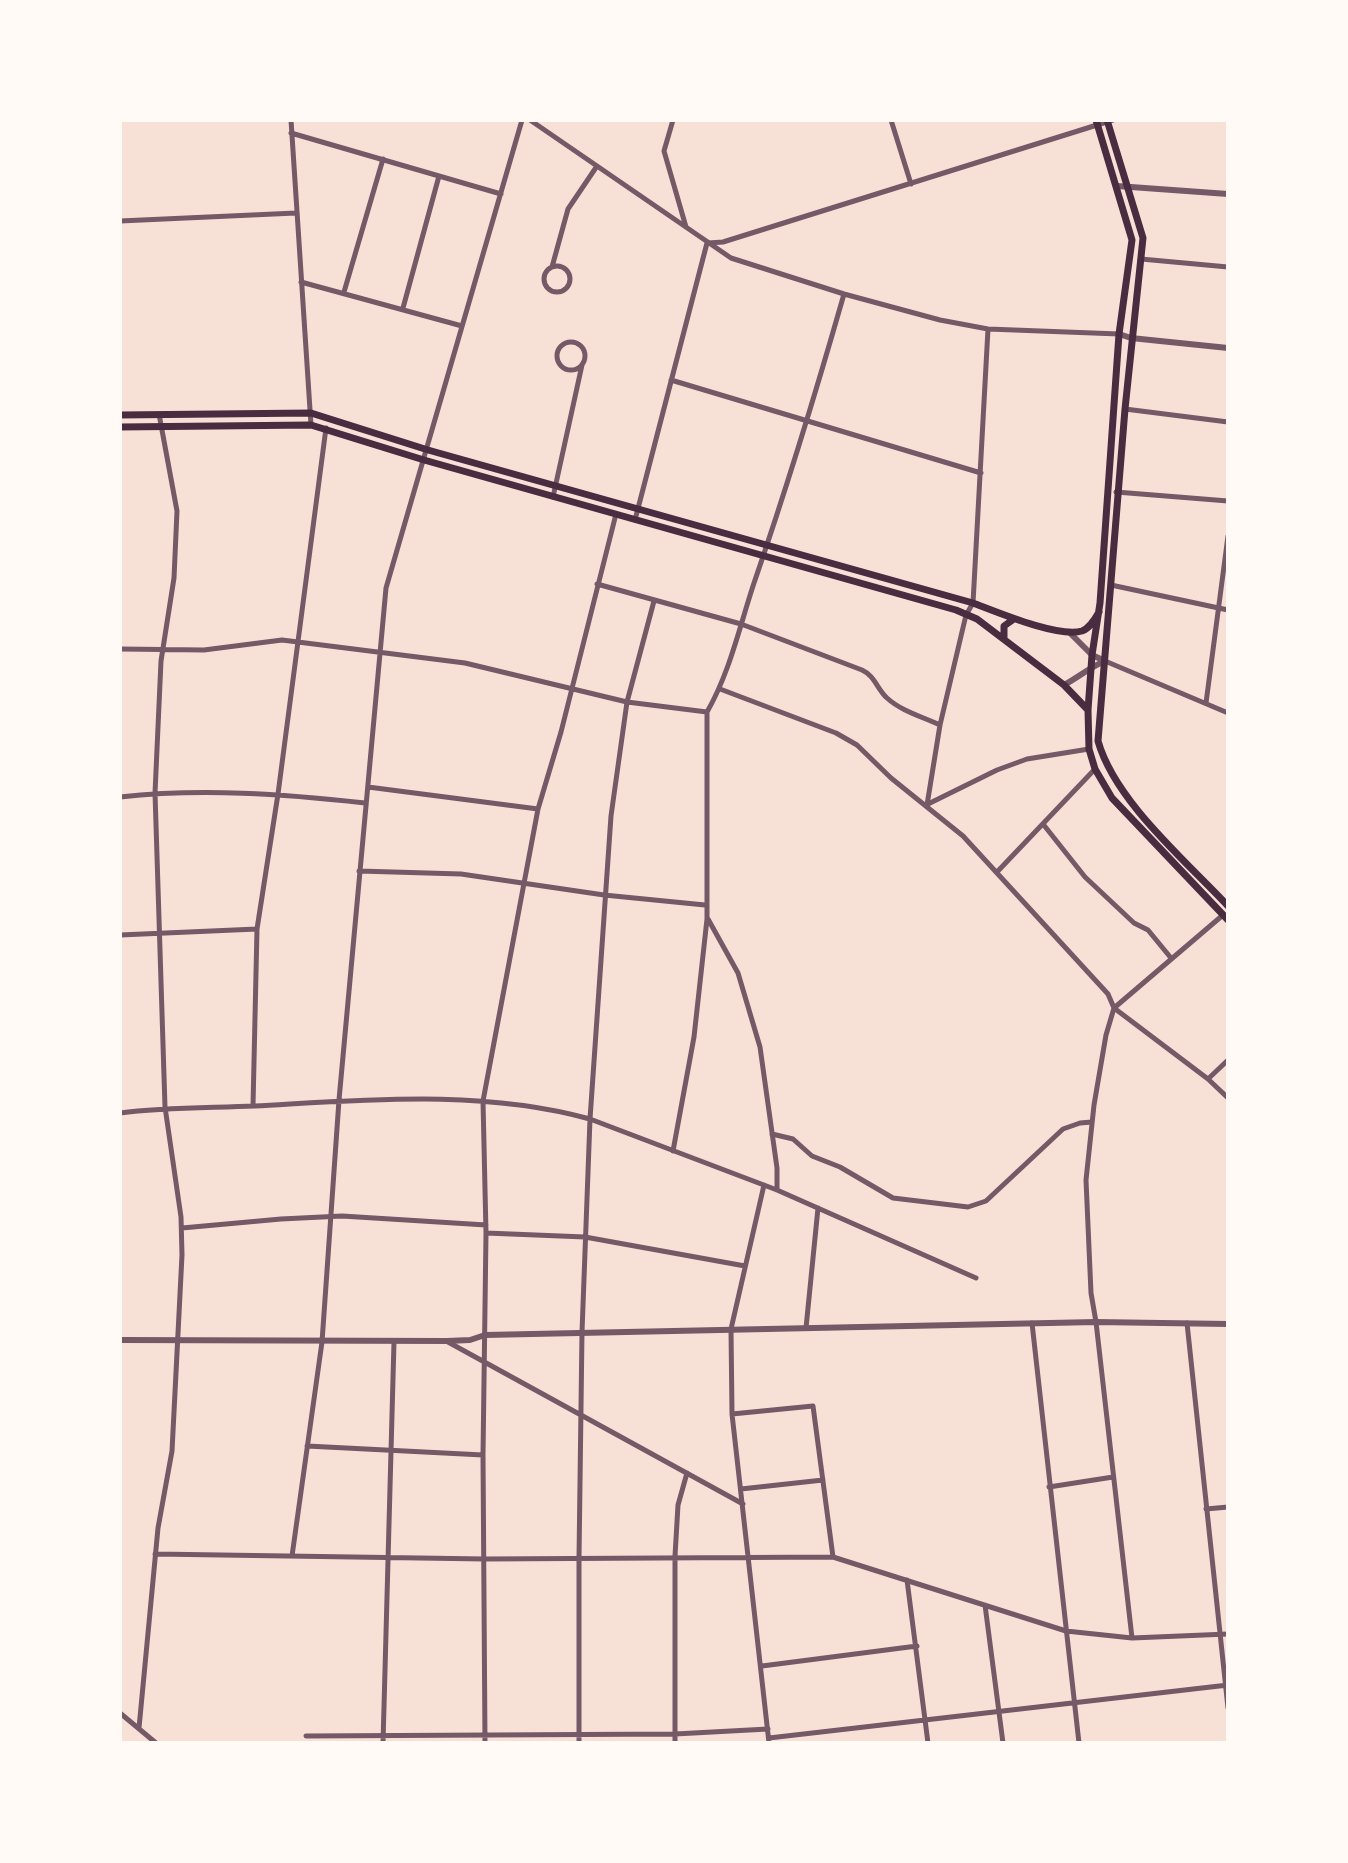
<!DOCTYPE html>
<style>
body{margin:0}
#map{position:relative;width:1348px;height:1863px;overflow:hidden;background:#f7e1d7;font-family:"PT Serif",serif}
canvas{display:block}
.frame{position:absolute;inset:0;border:122px solid #fffaf5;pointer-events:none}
</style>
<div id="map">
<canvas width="1348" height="1863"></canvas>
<div class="frame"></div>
</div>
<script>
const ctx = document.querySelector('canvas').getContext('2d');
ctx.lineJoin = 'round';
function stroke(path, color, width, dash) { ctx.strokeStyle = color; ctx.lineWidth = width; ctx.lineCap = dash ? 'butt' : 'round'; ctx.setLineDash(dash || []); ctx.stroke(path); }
stroke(new Path2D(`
 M291 120 311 425
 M530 120 731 258 844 294 940 320 988 329 1119 334
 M673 120 664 151 686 227
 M891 120 911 184
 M291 133 501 194
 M120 221 296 213
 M708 243 723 242 1113 120
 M1141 259 1228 267
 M544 279a13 13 0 1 1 26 0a13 13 0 1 1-26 0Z
 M552 267 568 209 597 166
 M301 282 462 326
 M344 292 383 159
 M403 308 439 176
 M557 356a14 14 0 1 1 28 0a14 14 0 1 1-28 0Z
 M671 380 981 473
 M1125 409 1228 422
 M1116 492 1228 501
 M553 497 582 365
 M635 520 707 243
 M597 584 741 624 862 670C875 676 877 689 887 698 901 711 923 717 940 725
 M1111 585 1228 610
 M120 649 204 650 282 640 465 663 627 702 707 712
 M1105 661 1228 713
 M720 689 836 733 857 745 891 778 963 836 1108 994 1114 1008 1208 1079 1228 1098
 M1206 703 1228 536
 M368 787 538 809
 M120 797C202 788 284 794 365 803
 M928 804 997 770 1027 759 1089 749
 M927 805 940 725 966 615 973 603 988 329
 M1043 824 1085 877 1134 923 1148 930 1171 958
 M359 871 461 874 604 895 705 905
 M997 872 1095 769
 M708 919 738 973 760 1047 777 1168V1190
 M120 935 257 929
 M1208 1079 1228 1060
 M253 1106 257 929 278 794 326 428
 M120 1113C165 1107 209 1108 255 1106 366 1100 481 1089 590 1119L777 1190 976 1278
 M772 1134 793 1139 812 1156 840 1167 893 1198 968 1207 986 1201 1063 1129 1080 1123 1092 1122
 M673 1151 694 1037 707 919V712C729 674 739 629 753 586 786 490 816 392 844 294
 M764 1185 731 1329 732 1414 769 1743
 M182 1228 281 1219 342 1216 486 1225
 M486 1233 585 1237 745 1266
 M1032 1323 1079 1743
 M1187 1323 1228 1708
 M806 1328 818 1208
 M448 1342 743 1504
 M732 1414 813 1406 833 1557
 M307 1446 483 1455
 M1049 1487 1113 1477
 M741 1489 823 1480
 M1206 1509 1228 1507
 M155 1554 485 1559 833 1557 1066 1631 1132 1638 1228 1634
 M292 1556 322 1342 339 1100 386 588 522 120
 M907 1580 928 1743
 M985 1605 1003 1743
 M1132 1638 1096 1322 1091 1293 1086 1180 1094 1105 1106 1035 1114 1008 1223 915
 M762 1666 917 1646
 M120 1713 156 1743
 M139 1728 158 1528 172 1451 182 1255 181 1217 165 1107 155 793 161 661 174 578 177 511 159 414
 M306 1736 675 1734 768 1729
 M769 1738 1228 1685
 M383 1743 394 1342
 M485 1743 483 1455 486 1233 483 1101 538 809 561 732 616 514
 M579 1743V1558L582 1332 590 1119 611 816 627 702 654 601
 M675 1743V1556L678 1505 687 1473`), '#755966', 5);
stroke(new Path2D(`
 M1117 186 1228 194
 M1119 334 1131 338 1228 348
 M1069 632 1092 655 1105 661
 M1064 685C1079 677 1090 667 1105 661
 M120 1340 447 1341 470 1340 485 1335 1096 1322 1228 1324`), '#755966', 6);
stroke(new Path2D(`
 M1096 120 1132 240 1119 334 1100 603 1092 655 1088 710 1089 749 1095 769 1112 798 1228 920
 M1107 120 1143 238 1125 409 1098 741C1115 801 1185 860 1228 906
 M120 415 311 413 428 450 973 603C997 612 1058 638 1082 631 1090 628 1095 619 1099 612
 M120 427 311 425 424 460 956 610 977 619 1064 685 1088 710
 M1004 639V626L1014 619`), '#4a2c40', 7);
</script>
